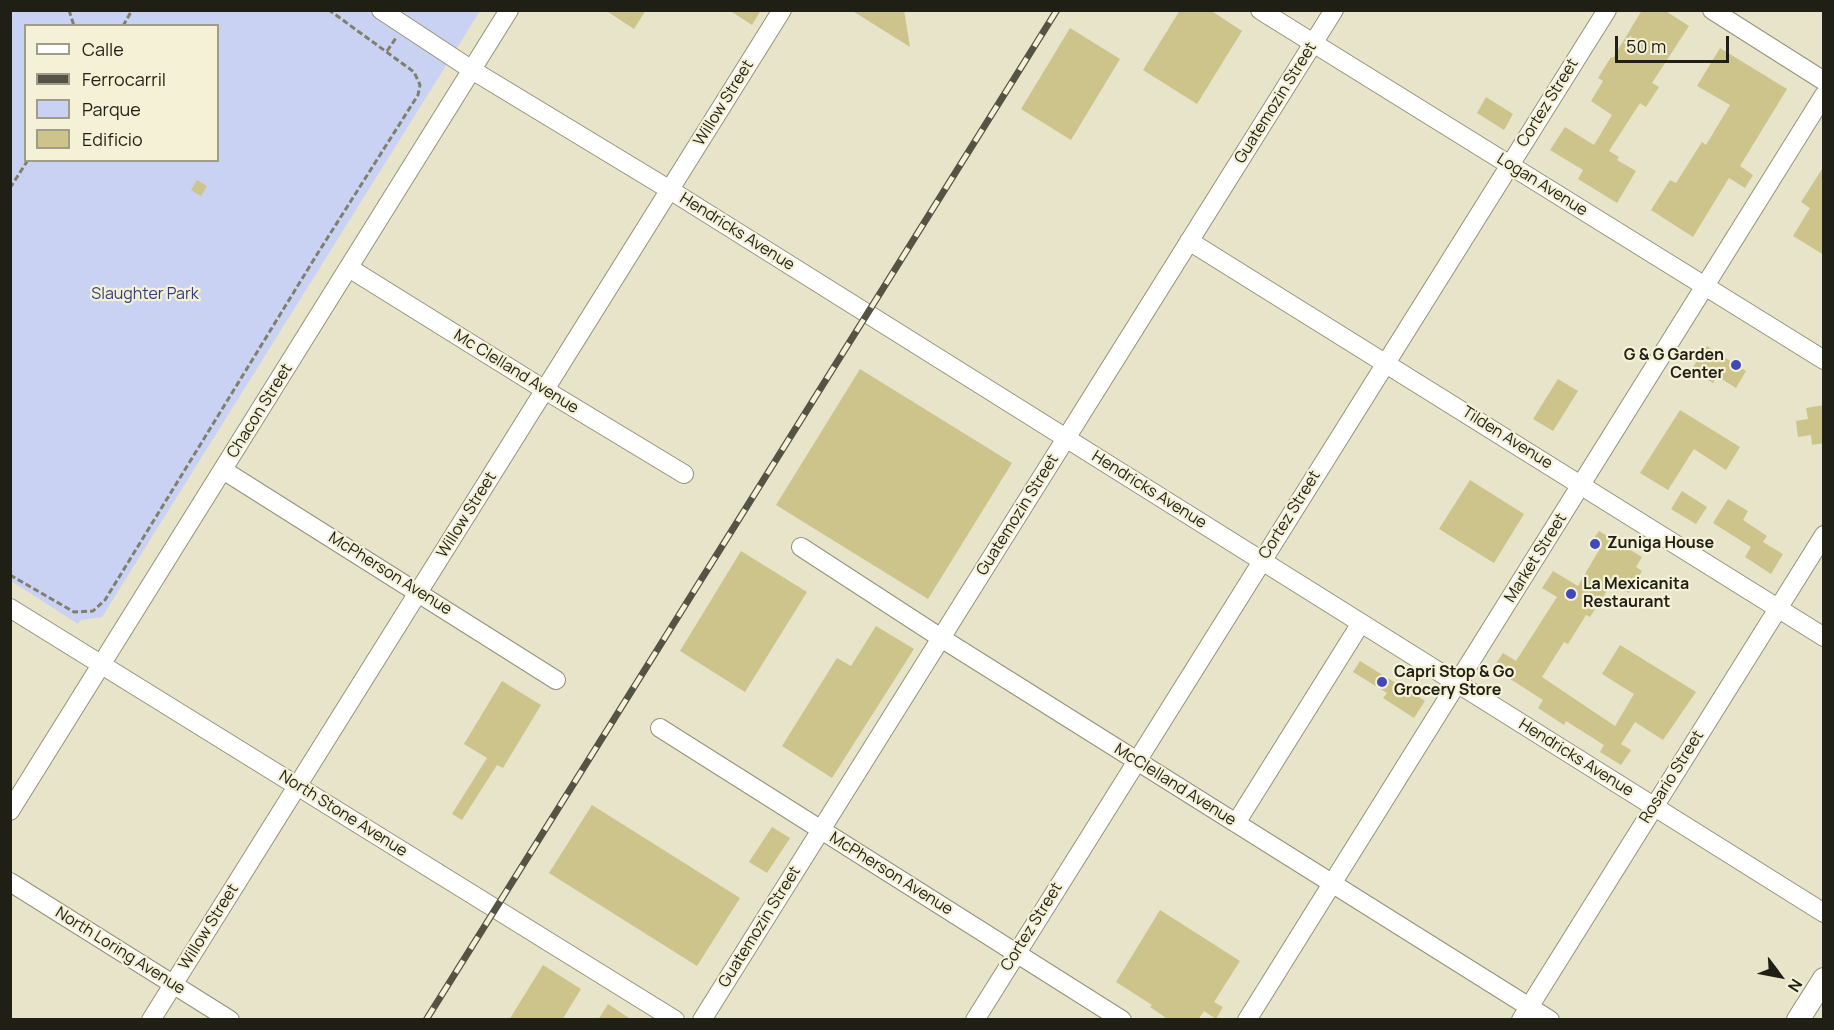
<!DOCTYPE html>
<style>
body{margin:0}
#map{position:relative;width:1834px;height:1030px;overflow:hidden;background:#e7e4ca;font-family:Manrope,sans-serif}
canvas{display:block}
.frame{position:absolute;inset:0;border:12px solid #201f15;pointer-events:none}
.legend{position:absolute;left:24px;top:24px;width:195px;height:138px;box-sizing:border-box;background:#f4f1d7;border:2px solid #9f9d89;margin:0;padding:8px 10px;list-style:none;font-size:18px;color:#201f15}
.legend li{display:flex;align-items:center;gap:12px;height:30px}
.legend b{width:30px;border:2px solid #9f9d89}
.north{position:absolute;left:1750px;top:946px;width:60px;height:60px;-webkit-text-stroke:4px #f4f1d7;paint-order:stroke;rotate:122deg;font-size:16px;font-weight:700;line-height:24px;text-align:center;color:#201f15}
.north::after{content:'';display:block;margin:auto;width:21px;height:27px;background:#201f15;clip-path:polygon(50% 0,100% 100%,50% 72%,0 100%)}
.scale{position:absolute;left:1615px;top:36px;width:114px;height:27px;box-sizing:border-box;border:3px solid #201f15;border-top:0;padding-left:8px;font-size:18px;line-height:21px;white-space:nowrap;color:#201f15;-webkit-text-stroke:4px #f4f1d7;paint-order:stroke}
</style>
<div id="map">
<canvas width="1834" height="1030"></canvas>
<div class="frame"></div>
<ul class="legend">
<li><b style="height:8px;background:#fff"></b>Calle</li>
<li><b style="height:8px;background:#545344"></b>Ferrocarril</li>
<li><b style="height:16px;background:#cad2f3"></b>Parque</li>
<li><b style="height:16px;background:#ccc48b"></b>Edificio</li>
</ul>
<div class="north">N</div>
<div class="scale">50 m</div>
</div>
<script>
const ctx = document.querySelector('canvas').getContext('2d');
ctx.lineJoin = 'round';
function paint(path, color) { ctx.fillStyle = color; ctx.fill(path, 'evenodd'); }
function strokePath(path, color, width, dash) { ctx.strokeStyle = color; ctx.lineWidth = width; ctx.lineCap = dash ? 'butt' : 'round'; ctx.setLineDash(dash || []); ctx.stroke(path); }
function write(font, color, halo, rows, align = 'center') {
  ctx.font = font + ' Manrope,sans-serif'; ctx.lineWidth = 4.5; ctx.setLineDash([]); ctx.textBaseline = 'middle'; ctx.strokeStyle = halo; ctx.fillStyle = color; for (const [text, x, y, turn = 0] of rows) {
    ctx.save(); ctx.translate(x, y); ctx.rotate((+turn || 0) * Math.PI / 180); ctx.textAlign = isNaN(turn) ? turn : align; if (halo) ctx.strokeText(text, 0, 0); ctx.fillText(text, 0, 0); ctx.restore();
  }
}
paint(new Path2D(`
 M10,11H480L102,617L81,620L78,624L11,581ZM26,26H218V160H26Z`), '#cad2f3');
paint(new Path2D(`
 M605,10H646L634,29Z
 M729,10H761L752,25Z
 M851,10H904L910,47Z
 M1180,10H1210L1242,31L1197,104L1143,70Z
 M1642,10H1664L1689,26L1652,83L1659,87L1646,107L1640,103L1609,151L1619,157L1617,160L1636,171L1617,203L1578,179L1583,170L1550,150L1565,127L1594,145L1612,115L1591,101L1603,81L1598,78L1611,57L1613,58Z
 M1070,28L1120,59L1071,140L1021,109Z
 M1720,48L1787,89L1740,166L1753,175L1745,188L1729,178L1693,237L1651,210L1670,180L1676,183L1702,142L1706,145L1730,105L1697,86Z
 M1486,97L1513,114L1504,130L1477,113Z
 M1824,166V255L1793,236L1810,208L1801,202Z
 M197,180L207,186L201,196L191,190Z
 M1707,346L1746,371L1736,388L1717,376L1713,383L1691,370Z
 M860,369L1012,463L928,599L776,505Z
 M1558,379L1578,391L1553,431L1533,419Z
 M1824,405V443L1812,445L1811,435L1798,437L1796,421L1808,419L1806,408Z
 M1680,410L1740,447L1726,470L1694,449L1668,490L1640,473Z
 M1470,480L1524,514L1494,563L1439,529Z
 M1682,491L1707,507L1696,524L1671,509Z
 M1728,499L1748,511L1743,520L1767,536L1763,542L1783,554L1771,574L1745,557L1751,547L1713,523Z
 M1599,531L1642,557L1636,567L1642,571L1629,593L1612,583L1590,617L1586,615L1568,644L1564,642L1542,677L1615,726L1634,694L1602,674L1620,645L1696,692L1663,740L1635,722L1621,744L1631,750L1621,765L1600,752L1604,745L1566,721L1564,725L1538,708L1543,700L1493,668L1503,653L1516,661L1557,597L1542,588L1553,571L1578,586L1599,550L1590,544Z
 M741,551L807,592L745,692L680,651Z
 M876,626L914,649L832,778L782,746L837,658L851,666Z
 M1360,661L1425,701L1414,718L1383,698L1387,693L1353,672Z
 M502,681L541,705L503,768L497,765L462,820L452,814L487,758L464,744Z
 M592,805L740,898L697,966L549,873Z
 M772,827L790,838L767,873L749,862Z
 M1160,910L1240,961L1214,1002L1223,1007L1216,1019L1204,1011L1198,1020H1169L1150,1007L1152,1005L1116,982Z
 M543,965L581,989L562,1020H509Z
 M608,1004L632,1020H598Z`), '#ccc48b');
const minor = new Path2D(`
 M381,10L472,70L670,190L1824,913
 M1260,10L1824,360
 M1712,10L1824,81
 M1189,241L1824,637
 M349,268L545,390L684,474
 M223,470L556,680
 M801,547L941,638L1550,1020
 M10,608L675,1020
 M660,728L1122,1020
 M10,811L509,10
 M1236,823L1361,623
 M10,882L230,1020
 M151,1020L782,10
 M702,1020L1334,10
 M975,1020L1607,10
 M1247,1020L1824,95
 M1521,1020L1824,535`);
const major = new Path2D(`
 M1798,1020L1824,979`);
strokePath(minor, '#959279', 20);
strokePath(major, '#959279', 24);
strokePath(new Path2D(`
 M69,10L74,26
 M123,26L132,10
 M387,51L396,38
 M10,188L28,160
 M10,575L74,612L93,611L105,600L316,256L418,95L420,85L414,72L329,10`), '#817f6d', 3, [6, 3]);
strokePath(minor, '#fff', 18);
strokePath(major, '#fff', 22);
const rail = new Path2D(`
 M426,1020L1057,10`);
strokePath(rail, '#545344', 7);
strokePath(rail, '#f4f1d7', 4.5, [14]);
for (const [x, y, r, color] of [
 [1736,365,6,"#4148bc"],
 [1595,544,6,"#4148bc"],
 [1571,594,6,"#4148bc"],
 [1382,682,6,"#4148bc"]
]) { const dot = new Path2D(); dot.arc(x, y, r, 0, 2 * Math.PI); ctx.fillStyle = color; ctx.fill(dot); strokePath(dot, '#f4f1d7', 2); }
write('16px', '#201f15', '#f4f1d7', [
 ["Willow Street",724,103,-58],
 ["Guatemozin Street",1276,103,-58],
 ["Cortez Street",1548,103,-58],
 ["Logan Avenue",1542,185,32],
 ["Hendricks Avenue",737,232,32],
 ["Mc Clelland Avenue",516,372,32],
 ["Chacon Street",260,411,-58],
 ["Tilden Avenue",1507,438,32],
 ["Hendricks Avenue",1149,490,32],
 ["Willow Street",467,515,-58],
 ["Guatemozin Street",1018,515,-58],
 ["Cortez Street",1290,515,-58],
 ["Market Street",1536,558,-58],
 ["McPherson Avenue",390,574,32],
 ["Hendricks Avenue",1576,758,32],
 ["Rosario Street",1672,777,-58],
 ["McClelland Avenue",1175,785,32],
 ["North Stone Avenue",343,814,32],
 ["McPherson Avenue",891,874,32],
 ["Willow Street",209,927,-58],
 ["Guatemozin Street",760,927,-58],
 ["Cortez Street",1032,927,-58],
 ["North Loring Avenue",120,951,32]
]);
write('16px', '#343d7c', '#f4f1d7', [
 ["Slaughter Park",145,295]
]);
write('bold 16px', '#201f15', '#f4f1d7', [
 ["G & G Garden",1724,356,"right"],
 ["Center",1724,374,"right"],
 ["Zuniga House",1607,544],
 ["La Mexicanita",1583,585],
 ["Restaurant",1583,603],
 ["Capri Stop & Go",1394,673],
 ["Grocery Store",1394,691]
], 'left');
</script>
